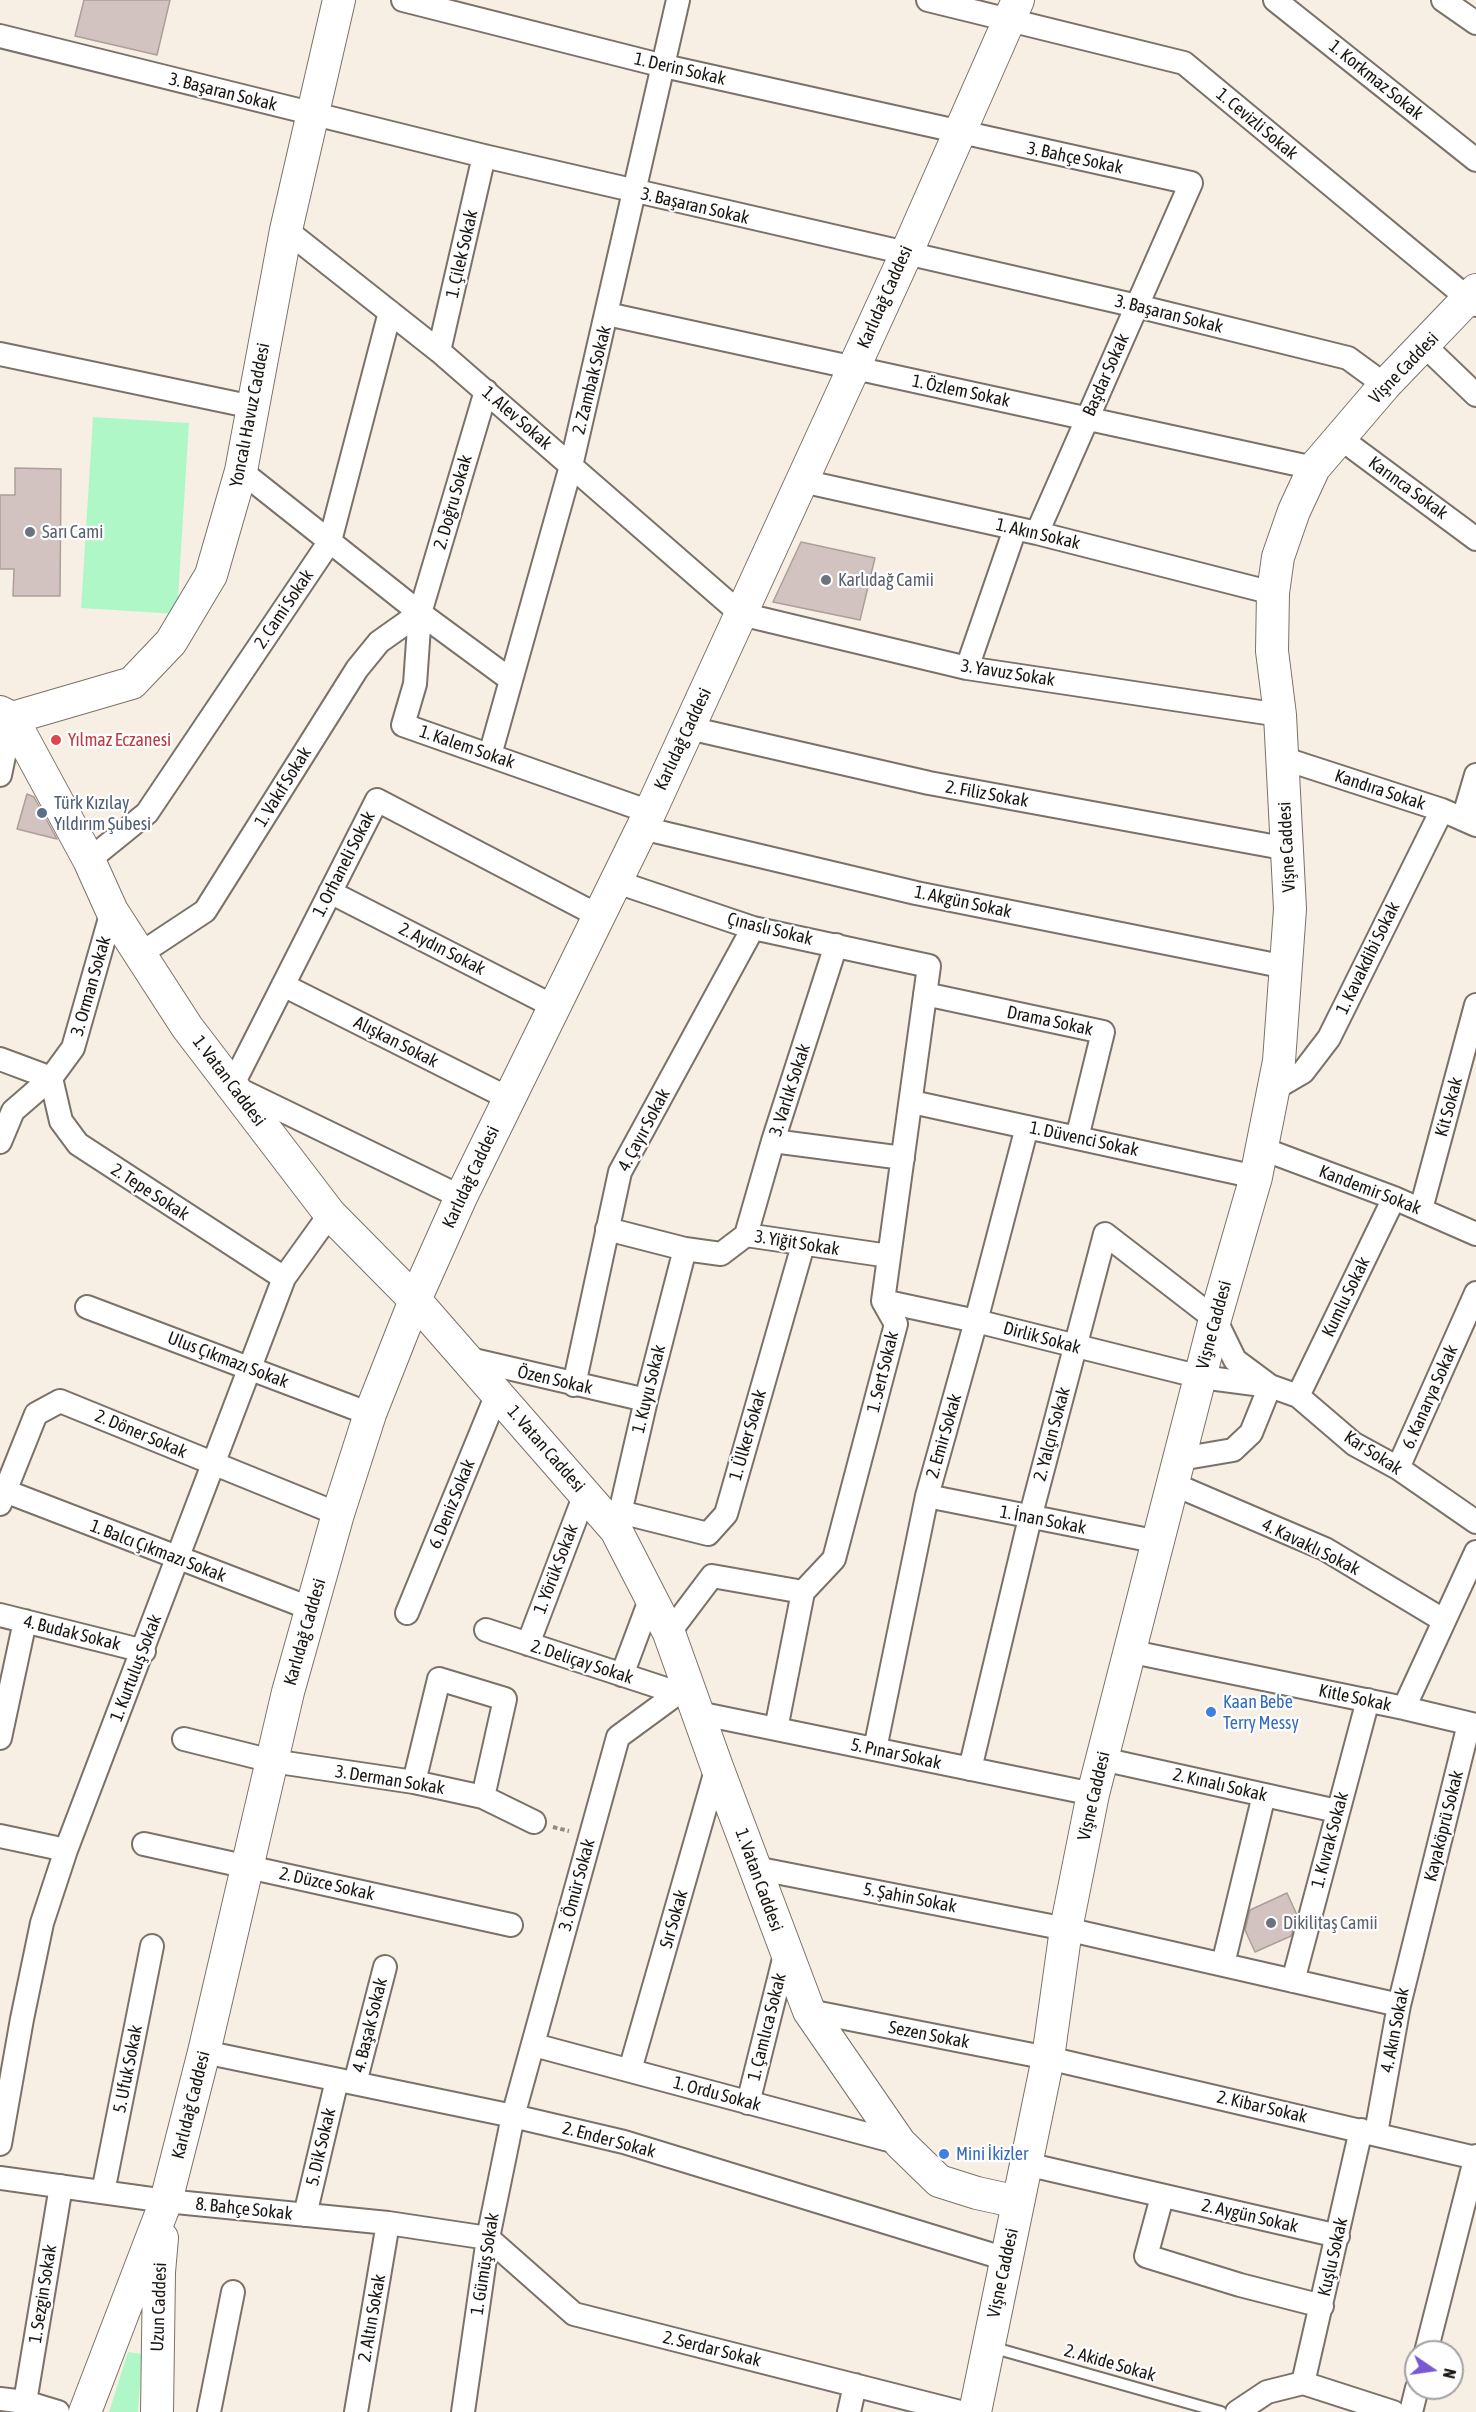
<!DOCTYPE html>
<meta charset="utf-8">
<style>
body{margin:0}
#map{position:relative;width:1476px;height:2412px;overflow:hidden;background:#f8efe4;font-family:"Asap Condensed",sans-serif}
canvas{display:block}
.north{position:absolute;left:1404px;top:2340px;width:60px;height:60px;box-sizing:border-box;background:#fefefe;border:2px solid #a3a2a0;border-radius:50%;rotate:103deg;font-size:16px;font-weight:700;line-height:24px;text-align:center;color:#1a1713}
.north::after{content:'';display:block;margin:auto;width:21px;height:27px;background:#7859d3;clip-path:polygon(50% 0,100% 100%,50% 72%,0 100%)}
</style>
<div id="map">
<canvas width="1476" height="2412"></canvas>
<div class="north">N</div>
</div>
<script>
const ctx = document.querySelector('canvas').getContext('2d');
ctx.lineJoin = 'round';
function paint(path, color) { ctx.fillStyle = color; ctx.fill(path, 'evenodd'); }
function strokePath(path, color, width, dash) { ctx.strokeStyle = color; ctx.lineWidth = width; ctx.lineCap = dash ? 'butt' : 'round'; ctx.setLineDash(dash || []); ctx.stroke(path); }
function write(font, color, halo, rows, align = 'center') {
  ctx.font = font + ' "Asap Condensed",sans-serif'; ctx.lineWidth = 4.5; ctx.setLineDash([]); ctx.textBaseline = 'middle'; ctx.strokeStyle = halo; ctx.fillStyle = color; for (const [text, x, y, turn = 0] of rows) {
    ctx.save(); ctx.translate(x, y); ctx.rotate((+turn || 0) * Math.PI / 180); ctx.textAlign = isNaN(turn) ? turn : align; if (halo) ctx.strokeText(text, 0, 0); ctx.fillText(text, 0, 0); ctx.restore();
  }
}
paint(new Path2D(`
 M93,417L189,423L177,614L81,608Z
 M128,2352L142,2354L138,2412H109Z`), '#b0f7c8');
const building = new Path2D(`
 M84,0H170L157,55L75,36Z
 M15,468L61,469L60,596H13L14,569H0V495H15Z
 M801,542L875,558L860,620L773,602Z
 M27,794L34,797L57,839L17,829Z
 M1287,1893L1297,1915L1291,1936L1255,1952L1245,1930L1250,1910Z`);
paint(building, '#d2c2c0');
strokePath(building, '#ad9d9b', 1.5);
const lane = new Path2D(`
 M991,2347L1221,2412`);
const street = new Path2D(`
 M403,0L664,66L1191,183L1037,533
 M928,0L1184,63L1476,305
 M1275,0L1476,160
 M1443,0L1476,23
 M0,36L484,156L1137,306L1348,358L1385,385
 M286,230L439,351L741,614L967,668L1280,715
 M607,314L1314,468
 M1425,346L1476,395
 M439,351L484,156
 M0,354L253,407
 M1340,438L1476,539
 M241,471L420,613L415,684L403,725L650,812
 M802,481L1037,533L1273,593
 M420,613L486,391
 M420,613L511,680
 M967,668L1015,529
 M689,728L929,783L1288,849
 M490,755L571,466L678,0
 M1282,758L1442,810L1476,825
 M0,775L12,718
 M1463,819L1476,775
 M642,828L916,893L1286,967
 M89,860L147,813L330,541L390,312
 M614,881L753,928L929,966L883,1301L896,1324L834,1559L803,1592L776,1729
 M330,892L553,1006
 M140,954L205,911L357,669L379,642L420,613
 M283,985L508,1098
 M925,994L1103,1032L1077,1138
 M0,1059L51,1078L61,1121L78,1144L284,1278
 M1274,1089L1303,1072L1329,1038L1442,810
 M912,1102L1256,1177
 M773,1141L903,1158
 M0,1142L13,1111L51,1078L73,1048L112,911
 M1263,1149L1394,1198L1476,1234
 M461,1197L232,1086L377,800L597,915
 M1421,1209L1476,1005
 M607,1229L685,1249L721,1254L746,1235L889,1256
 M746,1235L773,1141L836,945
 M883,1301L976,1321L1201,1377L1270,1386L1251,1433L1233,1450L1180,1459
 M87,1307L370,1414
 M465,1358L646,1400
 M574,1385L620,1172L753,928
 M1298,1396L1394,1198
 M1398,1468L1476,1293
 M1173,1484L1325,1549L1443,1620
 M5,1491L312,1609
 M927,1496L1159,1542
 M0,1504L36,1414L60,1401L338,1514
 M620,1512L708,1534L726,1514L803,1245
 M617,1526L646,1400L685,1249
 M407,1613L497,1394
 M0,1615L144,1651
 M486,1630L678,1693
 M669,1633L712,1576L803,1592
 M528,1644L585,1494
 M1128,1651L1404,1708L1476,1725
 M622,1675L650,1600
 M1404,1708L1476,1552
 M698,1713L1093,1794
 M0,1738L25,1621
 M184,1739L272,1761L414,1782L483,1797L534,1822
 M875,1749L927,1496L976,1321L1027,1127
 M1102,1759L1337,1811
 M970,1769L1030,1518L1105,1234L1215,1319L1235,1360L1270,1386L1298,1396L1354,1444L1398,1468L1476,1522
 M414,1782L439,1679L505,1699L483,1797
 M0,1836L66,1850
 M144,1844L511,1925
 M755,1868L1066,1929L1399,2005
 M1223,1964L1264,1795
 M1293,1981L1368,1700
 M809,2011L1048,2058L1476,2158
 M534,2045L900,2143
 M204,2052L513,2116L624,2142L1006,2259
 M630,2070L717,1767
 M355,2083L385,1967
 M748,2103L786,1951
 M1376,2133L1399,2005L1469,1724
 M0,2144L22,2019L42,1923L66,1850L284,1278L330,1214
 M1026,2164L1338,2236
 M0,2178L166,2201L388,2223L488,2238L574,2314L960,2412
 M103,2192L152,1946
 M1162,2197L1146,2256L1240,2285L1322,2306
 M305,2215L337,2080
 M1426,2352L1476,2156
 M1303,2383L1361,2130
 M0,2399L25,2402L58,2412
 M25,2402L61,2186
 M209,2412L233,2292
 M356,2412L388,2223
 M463,2412L488,2238L513,2116L618,1737L678,1693L689,1689
 M849,2412L855,2385
 M1237,2412L1267,2392L1303,2383L1393,2412
 M1411,2412L1417,2388`);
const secondary = new Path2D(`
 M0,712L12,718L89,860L112,911L187,1027L330,1214L415,1300L616,1530L669,1633L717,1767L809,2011L900,2143L939,2181L977,2193L1018,2202
 M12,718L132,683L171,642L211,575L241,471L286,230L339,0
 M85,2412L166,2201L204,2052L288,1692L338,1514L370,1414L415,1300L461,1197L650,812L906,254L1018,0
 M157,2412L159,2272L162,2238
 M975,2412L1048,2058L1066,1929L1093,1794L1215,1319L1256,1177L1279,1061L1290,909L1280,715L1272,651L1273,593L1278,557L1294,511L1314,468L1385,385L1476,290`);
strokePath(lane, '#7a7268', 14);
strokePath(street, '#7a7268', 26);
strokePath(secondary, '#7a7268', 34);
strokePath(new Path2D(`
 M553,1827L569,1831`), '#918b83', 4, [4.5, 3]);
strokePath(lane, '#fff', 10);
strokePath(street, '#fff', 22);
strokePath(secondary, '#fff', 32);
for (const [x, y, r, color] of [
 [30,532,6,"#6b7280"],
 [826,580,6,"#6b7280"],
 [56,740,6,"#e0444e"],
 [42,813,6,"#5c6f8a"],
 [1211,1712,6,"#3f7fe0"],
 [1271,1923,6,"#6b7280"],
 [944,2154,6,"#3f7fe0"]
]) { const dot = new Path2D(); dot.arc(x, y, r, 0, 2 * Math.PI); ctx.fillStyle = color; ctx.fill(dot); strokePath(dot, '#fefefe', 2); }
write('18px', '#1a1713', '#fefefe', [
 ["1. Derin Sokak",680,69,13],
 ["1. Korkmaz Sokak",1376,80,39],
 ["3. Başaran Sokak",223,92,14],
 ["1. Cevizli Sokak",1257,124,40],
 ["3. Bahçe Sokak",1075,158,12],
 ["3. Başaran Sokak",695,206,13],
 ["1. Çilek Sokak",462,254,-77],
 ["Karlıdağ Caddesi",885,297,-66],
 ["3. Başaran Sokak",1169,314,14],
 ["Vişne Caddesi",1404,368,-46],
 ["Başdar Sokak",1106,375,-66],
 ["2. Zambak Sokak",592,380,-76],
 ["1. Özlem Sokak",961,391,12],
 ["Yoncalı Havuz Caddesi",250,415,-79],
 ["1. Alev Sokak",517,418,41],
 ["Karınca Sokak",1408,488,36],
 ["2. Doğru Sokak",453,502,-74],
 ["1. Akın Sokak",1038,534,13],
 ["2. Cami Sokak",284,609,-56],
 ["3. Yavuz Sokak",1008,673,9],
 ["Karlıdağ Caddesi",683,739,-65],
 ["1. Kalem Sokak",467,747,19],
 ["1. Vakıf Sokak",283,787,-58],
 ["Kandıra Sokak",1380,790,18],
 ["2. Filiz Sokak",987,794,10],
 ["Vişne Caddesi",1287,847,-93],
 ["1. Orhaneli Sokak",344,864,-63],
 ["1. Akgün Sokak",963,902,12],
 ["Çınaslı Sokak",770,929,14],
 ["2. Aydın Sokak",442,949,27],
 ["1. Kavakdibi Sokak",1368,958,-64],
 ["3. Orman Sokak",91,986,-74],
 ["Drama Sokak",1050,1021,12],
 ["Alışkan Sokak",396,1042,27],
 ["1. Vatan Caddesi",229,1081,53],
 ["3. Varlık Sokak",790,1090,-72],
 ["Kit Sokak",1449,1107,-75],
 ["4. Çayır Sokak",644,1130,-62],
 ["1. Düvenci Sokak",1084,1139,12],
 ["Karlıdağ Caddesi",471,1177,-65],
 ["Kandemir Sokak",1370,1190,21],
 ["2. Tepe Sokak",150,1192,33],
 ["3. Yiğit Sokak",797,1243,9],
 ["Kumlu Sokak",1346,1297,-64],
 ["Vişne Caddesi",1214,1325,-75],
 ["Dirlik Sokak",1042,1338,15],
 ["Ulus Çıkmazı Sokak",228,1360,21],
 ["1. Sert Sokak",883,1372,-76],
 ["Özen Sokak",555,1380,13],
 ["1. Kuyu Sokak",649,1389,-76],
 ["6. Kanarya Sokak",1430,1397,-66],
 ["2. Döner Sokak",141,1434,23],
 ["2. Yalçın Sokak",1052,1434,-75],
 ["1. Ülker Sokak",748,1435,-74],
 ["2. Emir Sokak",944,1436,-74],
 ["1. Vatan Caddesi",546,1449,49],
 ["Kar Sokak",1373,1453,33],
 ["6. Deniz Sokak",452,1504,-68],
 ["1. İnan Sokak",1043,1520,11],
 ["4. Kavaklı Sokak",1311,1547,26],
 ["1. Balcı Çıkmazı Sokak",158,1551,21],
 ["1. Yörük Sokak",556,1569,-69],
 ["Karlıdağ Caddesi",305,1632,-74],
 ["4. Budak Sokak",72,1633,14],
 ["2. Deliçay Sokak",582,1662,18],
 ["1. Kurtuluş Sokak",136,1668,-69],
 ["Kitle Sokak",1355,1698,12],
 ["5. Pınar Sokak",896,1754,12],
 ["3. Derman Sokak",390,1780,9],
 ["2. Kınalı Sokak",1220,1785,13],
 ["Vişne Caddesi",1094,1796,-77],
 ["Kayaköprü Sokak",1444,1826,-76],
 ["1. Kıvrak Sokak",1330,1840,-75],
 ["1. Vatan Caddesi",759,1880,70],
 ["2. Düzce Sokak",327,1884,13],
 ["3. Ömür Sokak",577,1885,-75],
 ["5. Şahin Sokak",910,1898,11],
 ["Sır Sokak",674,1919,-74],
 ["4. Başak Sokak",370,2025,-76],
 ["1. Çamlıca Sokak",767,2027,-76],
 ["4. Akın Sokak",1395,2030,-79],
 ["Sezen Sokak",929,2035,11],
 ["5. Ufuk Sokak",128,2069,-79],
 ["1. Ordu Sokak",717,2094,15],
 ["Karlıdağ Caddesi",191,2105,-76],
 ["2. Kibar Sokak",1262,2107,13],
 ["2. Ender Sokak",609,2140,15],
 ["5. Dik Sokak",321,2147,-77],
 ["8. Bahçe Sokak",244,2209,6],
 ["2. Aygün Sokak",1250,2216,13],
 ["Kuşlu Sokak",1333,2257,-77],
 ["1. Gümüş Sokak",485,2264,-81],
 ["Vişne Caddesi",1003,2273,-78],
 ["1. Sezgin Sokak",43,2294,-81],
 ["Uzun Caddesi",159,2307,-88],
 ["2. Altın Sokak",372,2318,-80],
 ["2. Serdar Sokak",712,2349,14],
 ["2. Akide Sokak",1110,2363,16]
]);
write('18px', '#5b616d', '#fefefe', [
 ["Sarı Cami",42,532],
 ["Karlıdağ Camii",838,580],
 ["Dikilitaş Camii",1283,1923]
], 'left');
write('18px', '#be3a42', '#fefefe', [
 ["Yılmaz Eczanesi",68,740]
], 'left');
write('18px', '#4e5e75', '#fefefe', [
 ["Türk Kızılay",54,803],
 ["Yıldırım Şubesi",54,824]
], 'left');
write('18px', '#366cbe', '#fefefe', [
 ["Kaan Bebe",1223,1702],
 ["Terry Messy",1223,1723],
 ["Mini İkizler",956,2154]
], 'left');
</script>
